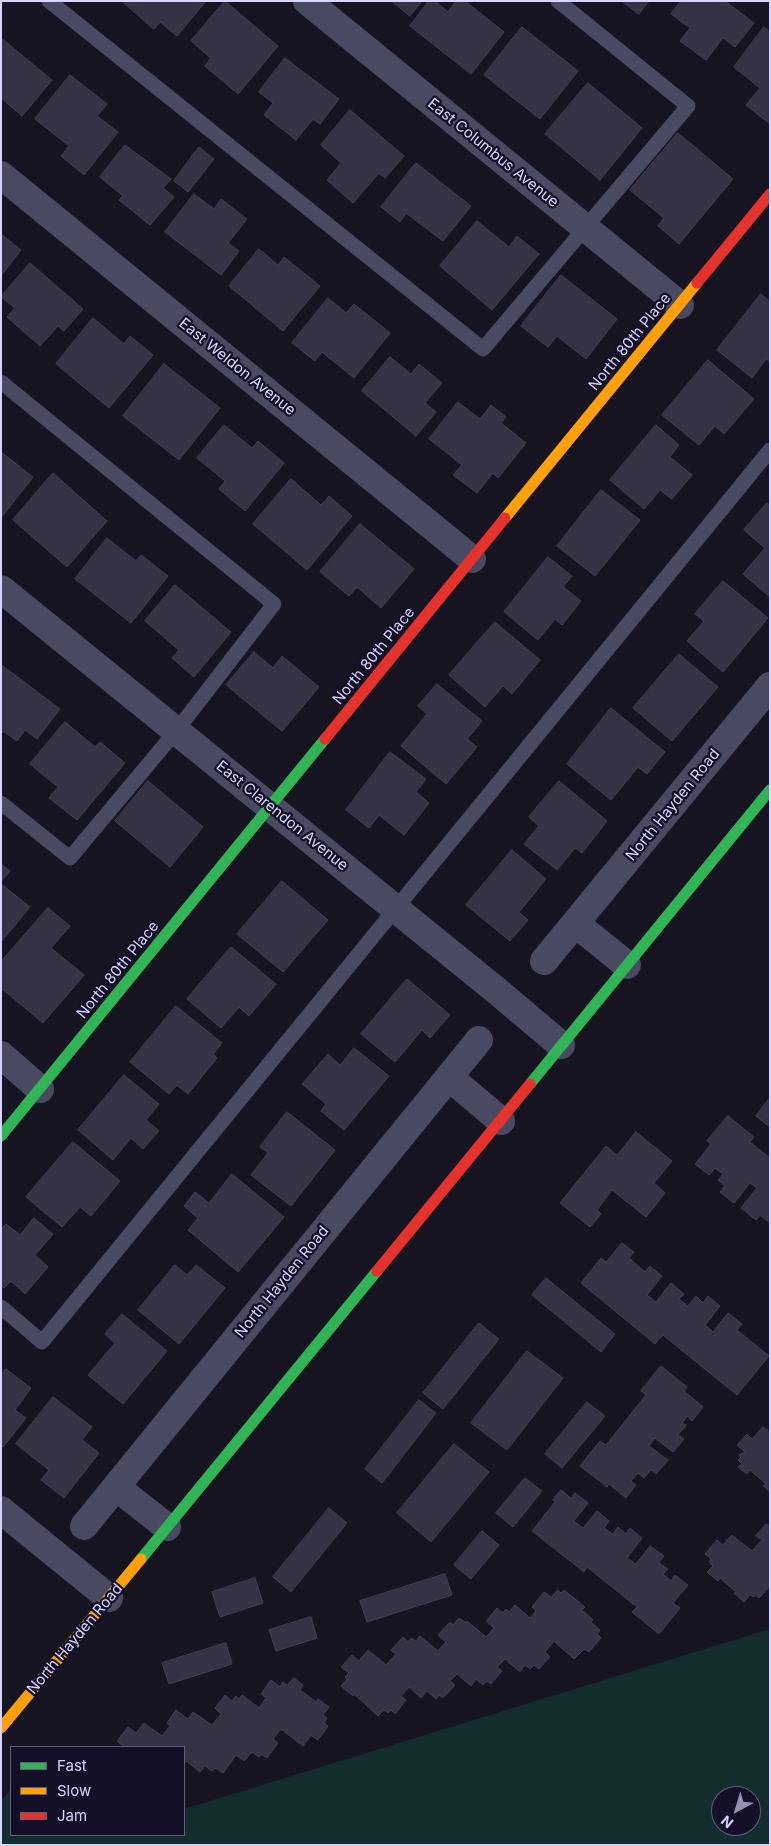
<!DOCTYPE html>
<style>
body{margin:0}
#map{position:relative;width:771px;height:1846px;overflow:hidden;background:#161421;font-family:Inter,sans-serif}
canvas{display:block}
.frame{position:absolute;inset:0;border:2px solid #d9d4ff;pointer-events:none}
.legend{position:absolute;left:10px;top:1746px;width:175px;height:90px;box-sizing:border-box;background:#130f26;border:1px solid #625e7d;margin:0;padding:6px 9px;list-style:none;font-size:15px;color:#d9d4ff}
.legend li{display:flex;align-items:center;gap:10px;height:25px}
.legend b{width:25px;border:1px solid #625e7d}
.north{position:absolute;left:711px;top:1786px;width:50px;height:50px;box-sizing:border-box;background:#130f26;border:1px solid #625e7d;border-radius:50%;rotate:219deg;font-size:14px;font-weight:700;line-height:20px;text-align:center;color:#d9d4ff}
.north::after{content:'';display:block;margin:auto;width:18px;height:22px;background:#9591b1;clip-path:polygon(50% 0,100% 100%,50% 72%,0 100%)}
</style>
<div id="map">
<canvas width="771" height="1846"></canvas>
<div class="frame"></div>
<ul class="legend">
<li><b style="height:6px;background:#30b455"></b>Fast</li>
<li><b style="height:6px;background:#ff9f0a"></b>Slow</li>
<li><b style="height:6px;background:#e5322d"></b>Jam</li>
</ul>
<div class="north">N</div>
</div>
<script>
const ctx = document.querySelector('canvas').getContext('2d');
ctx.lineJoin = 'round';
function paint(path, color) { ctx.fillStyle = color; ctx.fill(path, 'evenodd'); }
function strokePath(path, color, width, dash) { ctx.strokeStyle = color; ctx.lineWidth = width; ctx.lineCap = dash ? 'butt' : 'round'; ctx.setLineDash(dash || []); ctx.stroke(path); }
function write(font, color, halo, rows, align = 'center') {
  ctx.font = font + ' Inter,sans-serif'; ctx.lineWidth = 4.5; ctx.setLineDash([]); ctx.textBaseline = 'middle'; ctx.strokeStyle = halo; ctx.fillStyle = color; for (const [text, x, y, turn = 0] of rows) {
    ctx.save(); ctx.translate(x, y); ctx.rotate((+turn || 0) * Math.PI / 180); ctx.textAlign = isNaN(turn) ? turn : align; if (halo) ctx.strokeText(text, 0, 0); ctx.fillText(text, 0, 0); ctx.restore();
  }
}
paint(new Path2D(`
 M770,1629V1845H1V1801L11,1789V1835H184V1809ZM721,1796H751V1826H721Z`), '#132c2d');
const building = new Path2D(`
 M122,1H206L177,36L160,22L154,29Z
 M225,1L278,46L238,94L205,66L211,58L191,41Z
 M392,1H422L410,16Z
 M429,1H435L448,12L456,1H465L504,32L471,74L410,26Z
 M622,1H649L639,14Z
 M681,1H725L754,23L735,47L723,38L706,60L680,41L690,28L671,14Z
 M522,27L578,71L540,119L484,75Z
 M764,27L770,32V124L746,105L760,88L734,67Z
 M1,38L52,80L22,116L1,98Z
 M285,58L339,99L320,124L313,119L296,140L264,115L273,103L259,92Z
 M70,75L107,104L97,116L118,132L84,175L61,156L69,146L35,119Z
 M588,83L642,128L600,180L545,134Z
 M350,110L404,156L385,178L379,173L353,203L327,180L341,163L321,145Z
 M678,133L733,179L679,244L658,226L664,218L630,190Z
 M125,145L171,179L163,188L174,197L150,225L119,200L123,196L100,177Z
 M199,147L214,159L188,192L174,181Z
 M416,163L471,206L443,241L406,213L400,222L381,207Z
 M194,194L214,209L221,199L247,219L228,243L239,251L221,275L165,232Z
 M477,221L509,247L517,236L539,254L492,310L440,266Z
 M1,234L21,250L1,276Z
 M259,249L278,265L284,257L320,286L283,331L229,286Z
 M30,263L83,309L64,331L58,326L40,346L7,317L15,308L1,297Z
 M561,275L617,319L586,359L557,336L548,347L521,326Z
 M761,294L770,302V362L766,359L752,378L717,350Z
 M328,298L346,313L354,304L390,333L354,378L322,352L315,361L292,343Z
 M93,318L124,344L130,336L153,355L109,408L56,364Z
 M390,357L411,374L419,364L442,383L425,403L436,412L416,436L362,391Z
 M708,360L754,399L724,434L715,426L699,445L662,415Z
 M164,364L220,408L179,460L123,416Z
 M458,402L480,419L491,405L506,417L501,423L526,443L498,478L493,473L477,493L453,475L462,465L429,439Z
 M224,425L252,448L258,441L284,463L245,511L219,489L225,481L197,458Z
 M656,425L679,445L670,457L692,475L672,499L660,490L644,509L610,480Z
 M1,452L33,477L1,518Z
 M53,473L107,521L67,567L13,520Z
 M291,479L321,505L329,496L352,516L307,570L253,524Z
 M601,490L640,520L595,576L557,546Z
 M767,503L770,505V597L743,574L765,548L744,530Z
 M360,524L414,569L381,608L357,587L349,596L320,572Z
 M107,538L136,561L141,555L168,576L131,623L75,579Z
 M548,557L572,576L563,587L581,601L562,625L555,619L538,640L504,612Z
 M723,581L768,618L723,672L687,641L704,621L695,614Z
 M175,585L231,632L194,677L172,658L179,650L145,621Z
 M495,622L540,660L512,694L503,686L485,707L449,675Z
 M254,652L273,668L282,656L319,687L282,731L226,685Z
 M679,654L718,687L672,741L633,708Z
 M3,666L60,709L37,739L25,730L17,741L3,731L1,734V668Z
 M437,684L482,721L467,739L477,747L446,784L401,746L427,714L418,706Z
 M611,708L665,752L647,774L638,767L611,800L567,764Z
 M65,722L95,747L100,742L125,763L77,820L49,798L58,787L30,764Z
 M390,752L426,779L416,792L429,803L404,835L379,815L369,828L346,810Z
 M148,781L203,827L170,867L115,821Z
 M559,781L607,821L582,853L575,848L557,870L524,844L539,826L529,817Z
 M512,850L546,879L519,912L528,920L510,941L466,905Z
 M1,864L10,871L1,882Z
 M282,881L328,920L283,972L237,934Z
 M1,884L30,907L1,942Z
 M48,908L70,926L51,948L84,975L43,1023L1,988V962Z
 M231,947L276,984L249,1016L239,1007L221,1028L187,999Z
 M407,979L450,1015L430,1038L422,1030L395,1062L361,1034Z
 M176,1006L222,1043L213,1054L217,1058L188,1094L177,1085L169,1094L130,1062Z
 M354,1048L389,1076L344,1130L321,1111L326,1104L302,1084L328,1054L340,1065Z
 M124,1075L159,1104L146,1120L159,1131L143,1149L131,1138L113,1160L78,1130Z
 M769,1099H770V1127L756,1116Z
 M287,1112L335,1150L291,1206L251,1175L268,1153L260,1147Z
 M728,1116L754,1137L750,1142L770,1158L769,1222L760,1215L756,1220L741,1208L757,1188L750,1183L734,1203L720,1192L725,1186L718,1180L723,1174L715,1168L709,1175L695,1164L711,1144L707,1141Z
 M636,1132L672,1161L654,1183L665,1193L646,1217L612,1190L597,1210L601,1214L590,1227L560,1203L606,1146L617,1155Z
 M73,1142L120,1181L91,1216L80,1207L62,1227L26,1197Z
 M232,1174L284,1217L238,1272L188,1230L198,1218L184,1206L195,1192L209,1203Z
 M34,1218L53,1234L35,1255L48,1267L25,1294L11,1281L4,1288L1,1286V1229L6,1224L20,1235Z
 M622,1243L634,1252L629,1258L645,1272L650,1266L662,1276L647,1295L656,1302L671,1283L684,1294L679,1299L688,1306L696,1296L703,1303L708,1296L720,1306L705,1325L713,1332L728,1313L742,1324L737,1330L769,1356L737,1395L663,1335L655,1344L581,1283L601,1258L606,1262Z
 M175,1265L187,1275L196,1265L225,1288L179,1344L138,1310Z
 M546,1278L615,1334L601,1352L532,1295Z
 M122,1314L167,1351L123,1404L88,1375L115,1343L105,1334Z
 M479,1323L499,1339L443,1409L423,1393Z
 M527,1351L563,1378L507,1450L471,1423Z
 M661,1366L687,1387L684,1391L703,1407L692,1421L687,1416L682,1423L686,1425L678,1435L684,1439L673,1452L655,1438L649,1446L668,1460L656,1474L651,1470L644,1478L638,1473L631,1481L636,1485L626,1498L609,1484L607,1487L580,1466L600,1441L606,1445L646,1395L641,1391Z
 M6,1369L31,1388L15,1410L26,1418L3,1447L1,1445V1375Z
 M53,1397L92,1427L82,1440L99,1453L64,1498L41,1480L49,1470L16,1444Z
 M419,1400L436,1413L382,1483L365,1469Z
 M587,1402L605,1416L562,1468L545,1454Z
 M763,1427L770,1432V1492L763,1486L766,1484L750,1470L747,1474L738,1467L742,1464L738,1460L741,1457L739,1455L745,1452L737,1445L747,1434L752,1439Z
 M454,1444L489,1472L431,1542L397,1513Z
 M525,1478L542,1491L513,1527L496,1513Z
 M561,1490L571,1498L575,1493L588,1503L574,1521L583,1528L597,1511L609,1521L604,1528L613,1534L618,1527L626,1534L630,1528L642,1538L627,1558L636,1564L650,1546L664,1556L659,1563L668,1569L663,1574L671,1581L675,1575L688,1585L673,1603L680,1608L659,1634L632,1612L637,1607L587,1567L584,1572L532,1531L555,1502L553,1500Z
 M329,1508L347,1523L291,1592L273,1577Z
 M766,1524L770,1526V1580L768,1582L770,1586L759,1598L755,1595L754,1597L750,1595L744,1602L734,1593L736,1592L720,1578L718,1581L707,1572L713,1566L709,1562L711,1559L705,1554L717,1540L723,1545L732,1535L752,1551L762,1540L756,1536Z
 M482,1531L499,1545L471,1579L454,1565Z
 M445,1574L452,1595L367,1622L360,1601Z
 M255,1578L263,1603L220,1617L212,1592Z
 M558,1590L561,1593L564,1590L585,1607L582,1610L593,1620L591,1622L600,1630L597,1634L601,1638L589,1652L584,1649L574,1659L554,1641L545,1652L550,1657L539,1669L534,1665L530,1669L525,1665L520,1672L505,1659L497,1667L502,1671L491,1684L487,1681L483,1685L476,1679L471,1686L457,1674L450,1681L455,1685L443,1698L439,1695L436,1699L427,1691L421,1698L409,1687L401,1696L406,1700L395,1714L391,1710L388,1713L384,1710L378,1716L354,1694L353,1696L341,1686L347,1679L345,1677L349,1673L341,1667L352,1655L359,1661L368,1650L386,1665L396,1654L391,1650L403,1637L408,1642L411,1638L416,1641L420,1636L438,1651L446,1642L438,1635L450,1622L453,1625L459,1618L466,1623L467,1621L486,1637L494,1628L486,1621L497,1608L503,1613L506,1609L509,1612L515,1605L530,1618L536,1611L532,1607L544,1592L551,1597Z
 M311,1617L317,1638L276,1651L269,1630Z
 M226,1643L232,1664L169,1684L162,1663Z
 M294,1678L303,1685L300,1690L316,1702L318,1699L329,1707L323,1715L327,1718L324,1723L328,1726L318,1740L311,1735L303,1746L281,1729L273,1739L278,1743L267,1758L261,1754L259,1757L252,1752L244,1761L236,1755L223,1773L215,1768L212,1771L205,1766L200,1772L186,1761L184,1764V1747H122L123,1746L117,1741L128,1727L136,1733L144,1723L162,1736L170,1726L167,1723L176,1710L188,1719L193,1712L212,1725L221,1714L215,1708L225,1695L232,1701L236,1696L239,1699L242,1695L259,1708L266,1698L261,1694L271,1680L280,1687L283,1682L287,1685Z`);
paint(building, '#343243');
strokePath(building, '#433f54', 1);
strokePath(new Path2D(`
 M49,1L483,349L688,106L558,1
 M1,382L274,604L177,730L70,858L1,803
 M1,1307L42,1342L770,450`), '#4a4962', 15);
strokePath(new Path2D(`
 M307,1L680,305
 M1,175L472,559
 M1,589L497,991L561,1045
 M576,924L627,965
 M544,961L770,686
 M1,1055L40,1089
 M449,1077L501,1121
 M116,1487L167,1527
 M1,1510L109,1598
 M84,1526L479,1040`), '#4a4962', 28);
strokePath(new Path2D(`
 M530,1084L770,790
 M1,1136L325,739
 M141,1559L377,1271`), '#30b455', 11);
strokePath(new Path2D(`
 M505,518L697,283
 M1,1728L141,1559`), '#ff9f0a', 11);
strokePath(new Path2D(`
 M697,283L770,194
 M325,739L505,518
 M377,1271L530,1084`), '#e5322d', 11);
write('15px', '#d9d4ff', '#130f26', [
 ["East Columbus Avenue",493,153,39],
 ["North 80th Place",630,342,-51],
 ["East Weldon Avenue",237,367,39],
 ["North 80th Place",374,656,-51],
 ["North Hayden Road",673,805,-51],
 ["East Clarendon Avenue",282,816,39],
 ["North 80th Place",118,970,-51],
 ["North Hayden Road",282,1282,-51],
 ["North Hayden Road",75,1639,-50]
]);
</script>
